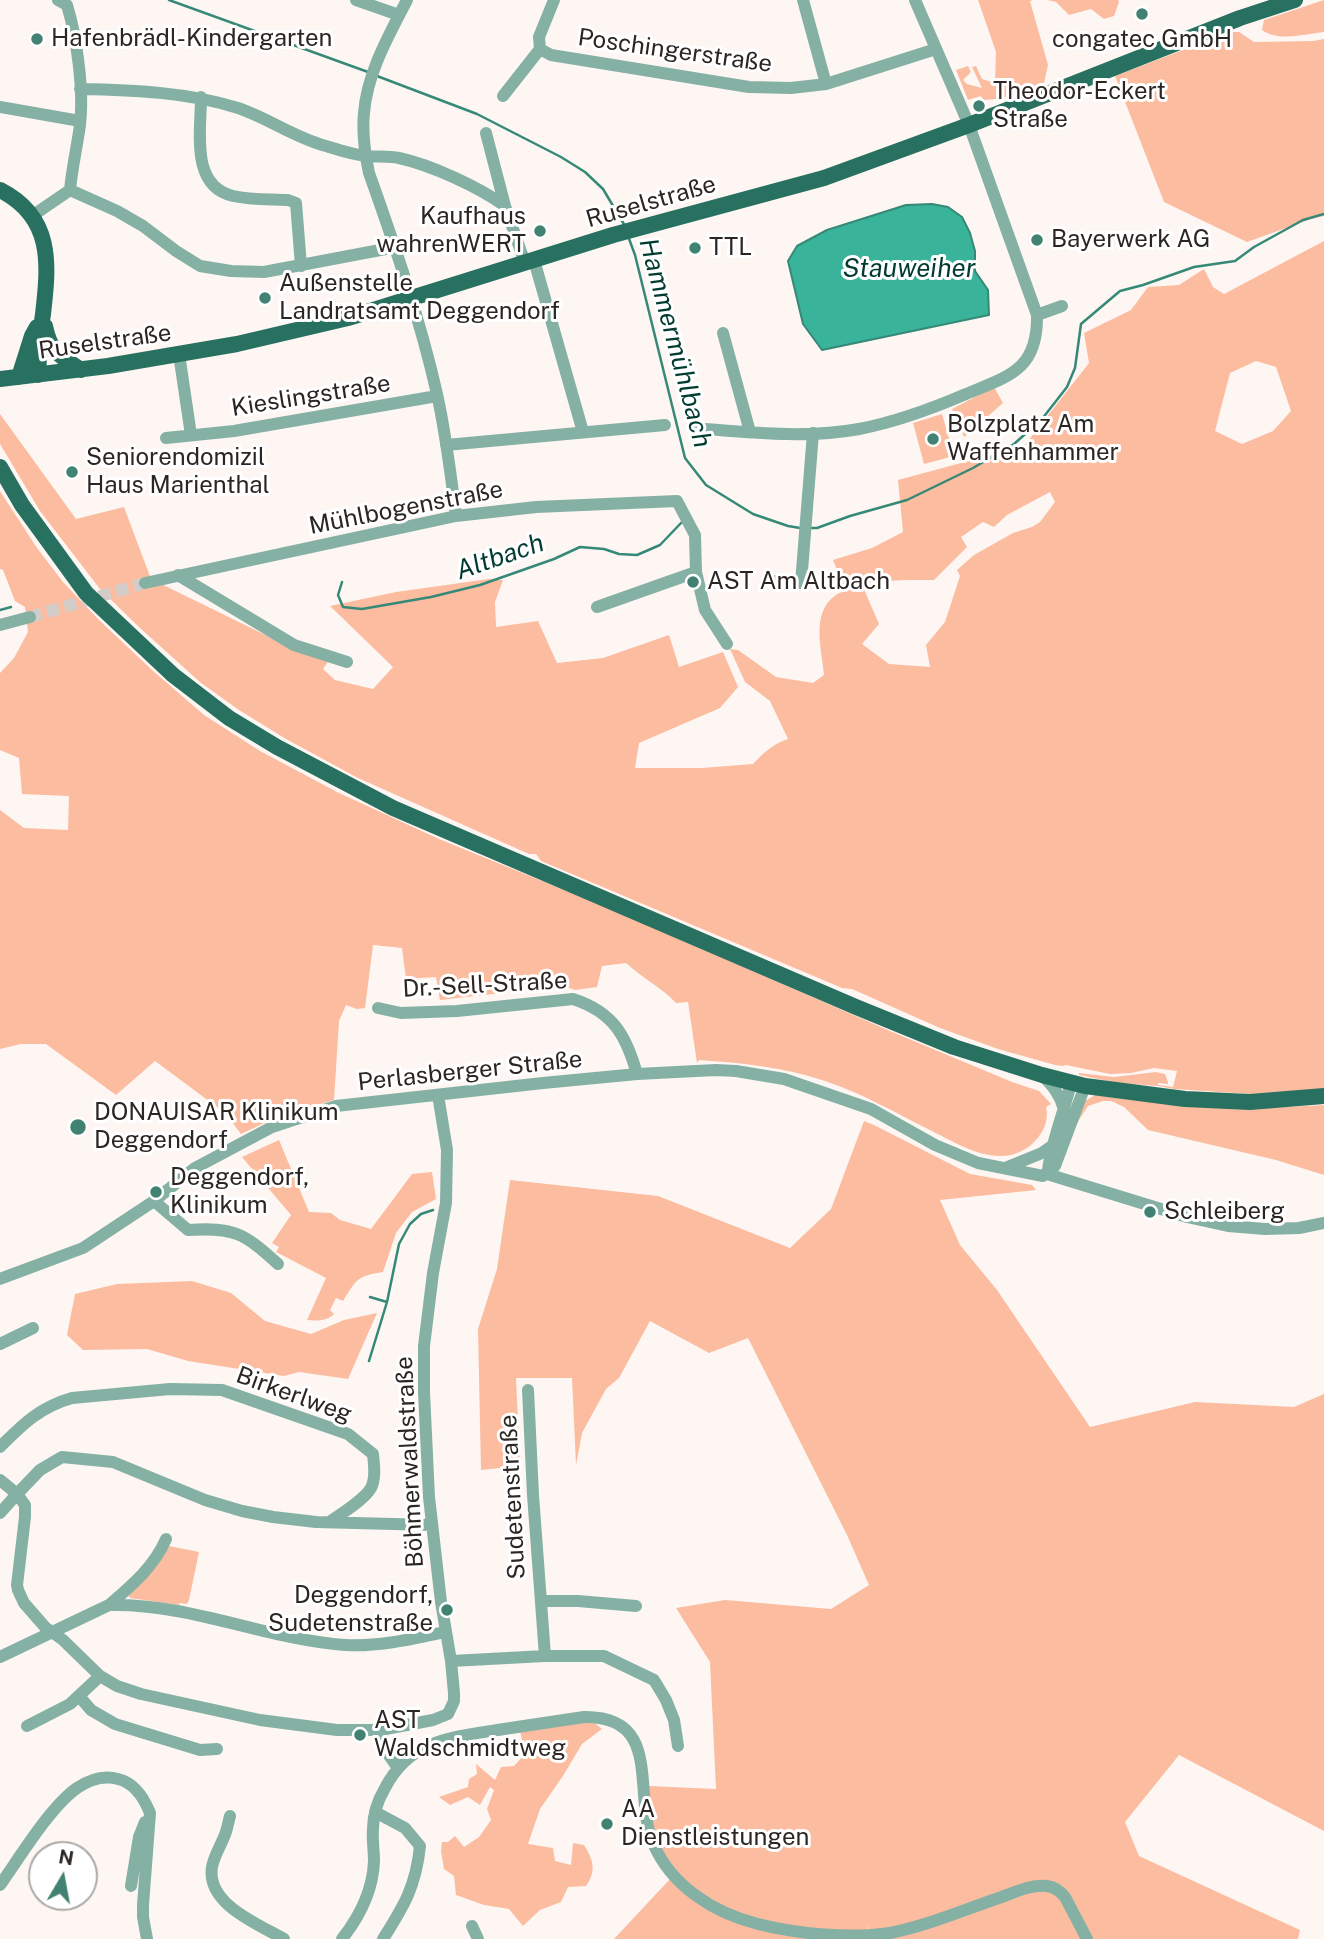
<!DOCTYPE html>
<meta charset="utf-8">
<style>
body{margin:0}
#map{position:relative;width:1324px;height:1939px;overflow:hidden;background:#fef6f3;font-family:"Public Sans",sans-serif}
canvas{display:block}
.north{position:absolute;left:28px;top:1841px;width:70px;height:70px;box-sizing:border-box;background:#fff;border:2px solid #aba8a7;border-radius:50%;rotate:10deg;font-size:19px;font-weight:700;line-height:28px;text-align:center;color:#2c2623}
.north::after{content:'';display:block;margin:auto;width:24px;height:32px;background:#418272;clip-path:polygon(50% 0,100% 100%,50% 72%,0 100%)}
</style>
<div id="map">
<canvas width="1324" height="1939"></canvas>
<div class="north">N</div>
</div>
<script>
const ctx = document.querySelector('canvas').getContext('2d');
ctx.lineJoin = 'round';
function paint(path, color) { ctx.fillStyle = color; ctx.fill(path, 'evenodd'); }
function strokePath(path, color, width, dash) { ctx.strokeStyle = color; ctx.lineWidth = width; ctx.lineCap = dash ? 'butt' : 'round'; ctx.setLineDash(dash || []); ctx.stroke(path); }
function write(font, color, halo, rows, align = 'center') {
  ctx.font = font + ' "Public Sans",sans-serif'; ctx.lineWidth = 6; ctx.setLineDash([]); ctx.textBaseline = 'middle'; ctx.strokeStyle = halo; ctx.fillStyle = color; for (const [text, x, y, turn = 0] of rows) {
    ctx.save(); ctx.translate(x, y); ctx.rotate((+turn || 0) * Math.PI / 180); ctx.textAlign = isNaN(turn) ? turn : align; if (halo) ctx.strokeText(text, 0, 0); ctx.fillText(text, 0, 0); ctx.restore();
  }
}
paint(new Path2D(`
 M978,0H1033L1030,1L1048,65L1044,83C1023,93 1007,99 983,100L981,96L968,100L956,70L968,66L971,72L963,80L967,84L982,88L972,67L976,66L982,79L995,83L996,52Z
 M1047,0H1118L1119,2L1114,16L1104,19L1091,9L1069,15L1056,2Z
 M1324,0V32C1305,34 1278,42 1262,30L1264,20Z
 M1230,32H1239L1254,42L1313,41L1324,39V216L1311,219L1247,242L1164,202L1115,76Z
 M1324,241V1088L1319,1093L1266,1095L1174,1089L1158,1086L1117,1083L1079,1075V1073L1114,1077L1156,1072L1165,1074L1168,1082V1084L1158,1083V1085L1173,1087L1177,1071L1154,1068L1131,1073L1110,1074L1066,1065L1063,1066L1055,1065L998,1049L940,1028L852,989L842,988L541,861L536,854H529L358,778L286,739L239,710L201,683L140,628L100,589L40,511L0,444V414L76,519L124,507L151,579L294,649L329,660L323,669L335,680L373,689L393,667L330,606L396,592L489,579L503,580L495,602L496,627L538,621L557,663L603,658L669,635L679,667L723,652L738,687L720,708L639,743L635,768H702L753,764C764,752 773,744 788,739L770,701L745,682L730,649L738,650L776,677L813,683L824,675C822,649 810,613 836,595C843,590 855,589 863,587L879,624L862,644L889,664L930,667L926,645L945,622L960,576L957,570L974,555L1013,533L1032,527L1040,522L1055,502L1050,492L1007,515L994,527L983,522L961,537L967,547L934,580C904,580 873,580 844,587L833,560L872,548L903,532L898,480L1024,446L1089,363L1084,333L1131,310L1148,287L1179,285L1204,269L1213,287L1224,294ZM1256,361L1276,367L1291,411L1273,431L1242,444L1215,431L1230,373Z
 M994,387L1003,403L964,437L952,409Z
 M942,414L954,456L924,464L913,423Z
 M0,491L37,548L63,582L99,620L152,670L204,715L260,751L337,792L439,839L606,907L890,1031L1012,1082L1039,1091L1051,1104L1046,1107C1049,1119 1044,1132 1035,1141C1027,1150 1013,1156 1002,1156C978,1157 952,1141 932,1131C897,1114 862,1093 825,1081C784,1067 742,1063 699,1060L697,1063L688,1002L676,1003C661,987 642,978 626,963L602,966L597,987L575,990L564,986L440,1000L436,977L406,979L402,948L373,945L365,1008L357,1009L346,1005L339,1021L334,1100L277,1117L241,1134L225,1113L155,1061L116,1095L46,1044H21L0,1049V810L24,828L68,830L69,796L22,794L19,758L0,750V673L14,658L28,632L25,607L15,601L3,570L0,569Z
 M1095,1095L1183,1106L1265,1108L1324,1105V1175L1276,1160L1148,1130L1124,1107L1111,1101H1103L1088,1106L1075,1126L1085,1101Z
 M864,1121L874,1125L970,1174L1032,1185L1036,1190L940,1200L960,1245L997,1290L1090,1427L1195,1402L1294,1407L1324,1394V1831L1179,1755L1125,1822L1139,1856L1300,1930L1298,1939H1090L1082,1924L1088,1939H867C899,1933 930,1924 962,1914C984,1907 1023,1888 1045,1889C1059,1890 1064,1901 1074,1910L1079,1911C1072,1898 1064,1885 1049,1882C1029,1879 1004,1893 986,1899C947,1913 908,1930 866,1934L869,1925L865,1933C842,1935 818,1931 796,1927C750,1919 714,1910 680,1878C668,1867 660,1858 653,1844C645,1826 649,1806 649,1786L716,1789L710,1662L676,1608L725,1600L831,1609L869,1585L847,1535L748,1338L709,1353L650,1321L619,1378L606,1389L582,1433L576,1465L572,1378H516L520,1466L481,1470L478,1329L497,1269L510,1180L658,1196L790,1248L831,1209Z
 M279,1140L309,1212L331,1213L340,1220L371,1229L412,1174L432,1172L436,1199L412,1212L396,1233L383,1272C357,1276 357,1279 343,1301L336,1298L330,1310L334,1314C327,1321 317,1321 307,1320L326,1278L276,1252L279,1247L272,1243L291,1215L242,1157Z
 M192,1281L231,1293L265,1321L311,1334L344,1320L377,1313L348,1379L299,1372L284,1376L188,1361L147,1349L83,1350L67,1335L75,1294L117,1284Z
 M169,1546L199,1552L189,1600L187,1604L180,1603L179,1605L130,1598L128,1595Z
 M591,1720L602,1729L582,1744L563,1776L540,1809L528,1844L553,1848L555,1861L571,1865L573,1843L584,1845C593,1859 597,1871 586,1886L568,1887L561,1902L540,1910L523,1926L509,1909L484,1905L456,1895L454,1876L444,1869L441,1851L442,1842H448L455,1836L464,1847L479,1837L491,1820L487,1809L494,1790L490,1787L480,1805L468,1797L450,1805L439,1797L468,1787L469,1779L477,1774L476,1764L495,1780L501,1767L514,1766L525,1754L520,1731Z
 M671,1878L750,1923L859,1939H614Z`), '#fcbca0');
const water = new Path2D(`
 M932,204L948,207L962,217L970,233L975,251V271L988,290L989,315L822,350L803,324L788,261L797,246L827,230L906,205Z`);
paint(water, '#39b39a');
strokePath(water, '#358976', 2);
strokePath(new Path2D(`
 M169,0L368,72
 M377,76L477,114L561,157L585,172L603,189L625,226
 M628,236L635,255L685,458L706,485L753,514L788,526L800,528
 M810,528H817L850,516L907,500L973,468L1014,444L1042,419L1067,387L1075,368L1081,324L1120,291L1143,285L1194,267L1235,261L1254,247L1303,220L1324,214
 M342,582L338,595L343,607L362,609L431,597L480,585L554,559L580,547L604,549L619,554L637,555L660,545L682,522
 M0,610L11,607
 M370,1297L387,1302
 M369,1361L387,1302L399,1244L410,1224L421,1214L433,1210`), '#358976', 2.5);
strokePath(new Path2D(`
 M30,617L145,583`), '#d4ccc9', 12, [12, 6]);
strokePath(new Path2D(`
 M356,0L399,15
 M407,0C389,35 367,73 364,113C362,132 365,154 369,173C395,246 420,319 437,394C446,434 451,476 456,516
 M803,0L826,84
 M540,49L551,55L749,87L791,88L826,84L936,49
 M540,49L539,37L554,0
 M80,89C133,90 187,92 238,108C268,118 295,138 326,146C339,150 353,155 367,156C378,157 389,156 399,158C431,165 479,187 505,206
 M503,96L540,49
 M201,97C201,131 190,186 233,196C251,200 270,199 288,200L296,203L301,266
 M0,107L80,121
 M486,133L505,206L525,263
 M70,190L117,211L143,226L176,251L200,266L231,271L264,272L396,247
 M32,216L70,190C72,168 77,147 80,125C84,91 77,38 67,5L58,0
 M534,260L583,432
 M1037,315L1062,306
 M723,333L750,432
 M179,354L191,435
 M693,428C747,432 805,439 859,429C896,422 931,409 966,394C1009,376 1038,370 1037,315L969,125L915,0
 M166,438L234,431L437,396
 M446,445L665,425
 M178,575L294,645L347,662
 M770,581L801,583L813,433
 M145,583L456,516L536,507L677,501L695,535L696,572L705,610L727,644
 M597,607L696,572
 M0,625L30,617
 M378,1008L401,1013L457,1011L573,999C613,1012 626,1035 637,1074
 M1042,1075C1053,1086 1060,1095 1064,1109
 M1005,1168L1042,1153L1052,1146
 M1048,1170C1052,1140 1064,1112 1071,1083
 M1047,1174L1187,1217L1228,1226L1265,1229L1299,1228L1324,1223
 M154,1201L188,1230C234,1227 244,1233 278,1264
 M0,1279L83,1248L154,1201L195,1168L272,1127L336,1106L543,1083L637,1074L716,1070L736,1071L784,1079L871,1109L935,1145L978,1163L1043,1176L1055,1166L1085,1086
 M0,1344L33,1328
 M528,1390L533,1495L545,1656
 M0,1447C23,1424 40,1407 72,1398L170,1389L222,1390L348,1434L373,1454C374,1465 376,1478 371,1488C364,1500 342,1513 331,1521
 M0,1480L17,1494L40,1470L62,1457L113,1462L205,1500L242,1511L273,1517L316,1522L432,1525
 M0,1513L17,1494L25,1505V1517L17,1585L18,1590L24,1603L45,1627L63,1640L100,1676L117,1686L141,1694L260,1720L337,1730H380L433,1720L448,1714L454,1701V1693L451,1661L441,1602L429,1497L424,1392V1346L433,1273L446,1203L447,1150L438,1095
 M541,1601H578L636,1606
 M109,1605C131,1586 154,1567 166,1539
 M0,1657L109,1605C190,1603 265,1639 345,1645C379,1647 412,1639 445,1632
 M451,1661L545,1656H604L654,1680L666,1700L674,1720L678,1746
 M79,1696L91,1710L115,1724L200,1750L217,1749
 M27,1726L70,1704L100,1676
 M380,1730L386,1751L398,1768
 M375,1812L405,1828L420,1846C416,1886 404,1906 383,1939
 M230,1816C228,1823 227,1831 224,1837C220,1847 214,1856 212,1867C206,1904 258,1924 284,1939
 M0,1885C20,1857 50,1807 77,1788C89,1780 104,1775 118,1779C135,1783 144,1798 150,1813L143,1905V1917L147,1939
 M131,1886L139,1837L145,1822
 M472,1926L478,1939
 M342,1939C360,1916 373,1891 374,1861C374,1850 372,1839 373,1829C373,1814 378,1800 385,1788C411,1738 455,1737 504,1729C531,1725 558,1721 584,1717C664,1716 632,1794 653,1843C671,1886 714,1913 758,1924C798,1934 850,1939 890,1933C926,1926 961,1911 996,1899C1011,1894 1030,1884 1047,1886C1054,1887 1061,1892 1065,1897L1087,1939`), '#85b1a5', 12);
strokePath(new Path2D(`
 M0,190C53,217 49,263 43,314C40,334 39,355 38,375
 M45,326C50,352 60,356 81,370
 M19,377L32,336L37,327
 M0,379L108,366L237,344L348,318L613,235L824,178L969,125L1240,18L1295,0
 M0,467L22,505L86,593L173,675L229,718L277,747L393,808L856,1007L954,1047L1042,1075L1085,1086L1185,1099L1250,1102L1324,1096`), '#287161', 16);
for (const [x, y, r, color] of [
 [1142,14,7,"#418272"],
 [37,39,7,"#418272"],
 [979,106,7,"#418272"],
 [540,231,7,"#418272"],
 [1037,240,7,"#418272"],
 [695,248,7,"#418272"],
 [265,298,7,"#418272"],
 [933,439,7,"#418272"],
 [72,472,7,"#418272"],
 [693,582,7,"#418272"],
 [78,1127,9,"#418272"],
 [156,1192,7,"#418272"],
 [1150,1212,7,"#418272"],
 [447,1610,7,"#418272"],
 [360,1735,7,"#418272"],
 [607,1824,7,"#418272"]
]) { const dot = new Path2D(); dot.arc(x, y, r, 0, 2 * Math.PI); ctx.fillStyle = color; ctx.fill(dot); strokePath(dot, '#fff', 2.5); }
write('24px', '#2c2623', '#fff', [
 ["Hafenbrädl-Kindergarten",51,39],
 ["congatec GmbH",1142,40,"center"],
 ["Theodor-Eckert",993,92],
 ["Straße",993,120],
 ["Kaufhaus",526,217,"right"],
 ["wahrenWERT",526,245,"right"],
 ["Bayerwerk AG",1051,240],
 ["TTL",709,248],
 ["Außenstelle",279,284],
 ["Landratsamt Deggendorf",279,312],
 ["Bolzplatz Am",947,425],
 ["Waffenhammer",947,453],
 ["Seniorendomizil",86,458],
 ["Haus Marienthal",86,486],
 ["AST Am Altbach",707,582],
 ["DONAUISAR Klinikum",94,1113],
 ["Deggendorf",94,1141],
 ["Deggendorf,",170,1178],
 ["Klinikum",170,1206],
 ["Schleiberg",1164,1212],
 ["Deggendorf,",433,1596,"right"],
 ["Sudetenstraße",433,1624,"right"],
 ["AST",374,1721],
 ["Waldschmidtweg",374,1749],
 ["AA",621,1810],
 ["Dienstleistungen",621,1838]
], 'left');
write('24px', '#2c2623', '#fff', [
 ["Poschingerstraße",675,51,8],
 ["Ruselstraße",651,202,-16],
 ["Ruselstraße",105,342,-8],
 ["Kieslingstraße",311,396,-9],
 ["Mühlbogenstraße",406,508,-11],
 ["Dr.-Sell-Straße",485,985,-3],
 ["Perlasberger Straße",470,1071,-6],
 ["Birkerlweg",294,1395,20],
 ["Böhmerwaldstraße",410,1462,-93],
 ["Sudetenstraße",513,1497,-93]
]);
write('italic 26px', '#023b30', '#fff', [
 ["Stauweiher",909,269],
 ["Hammermühlbach",675,343,75],
 ["Altbach",500,557,-19]
]);
</script>
